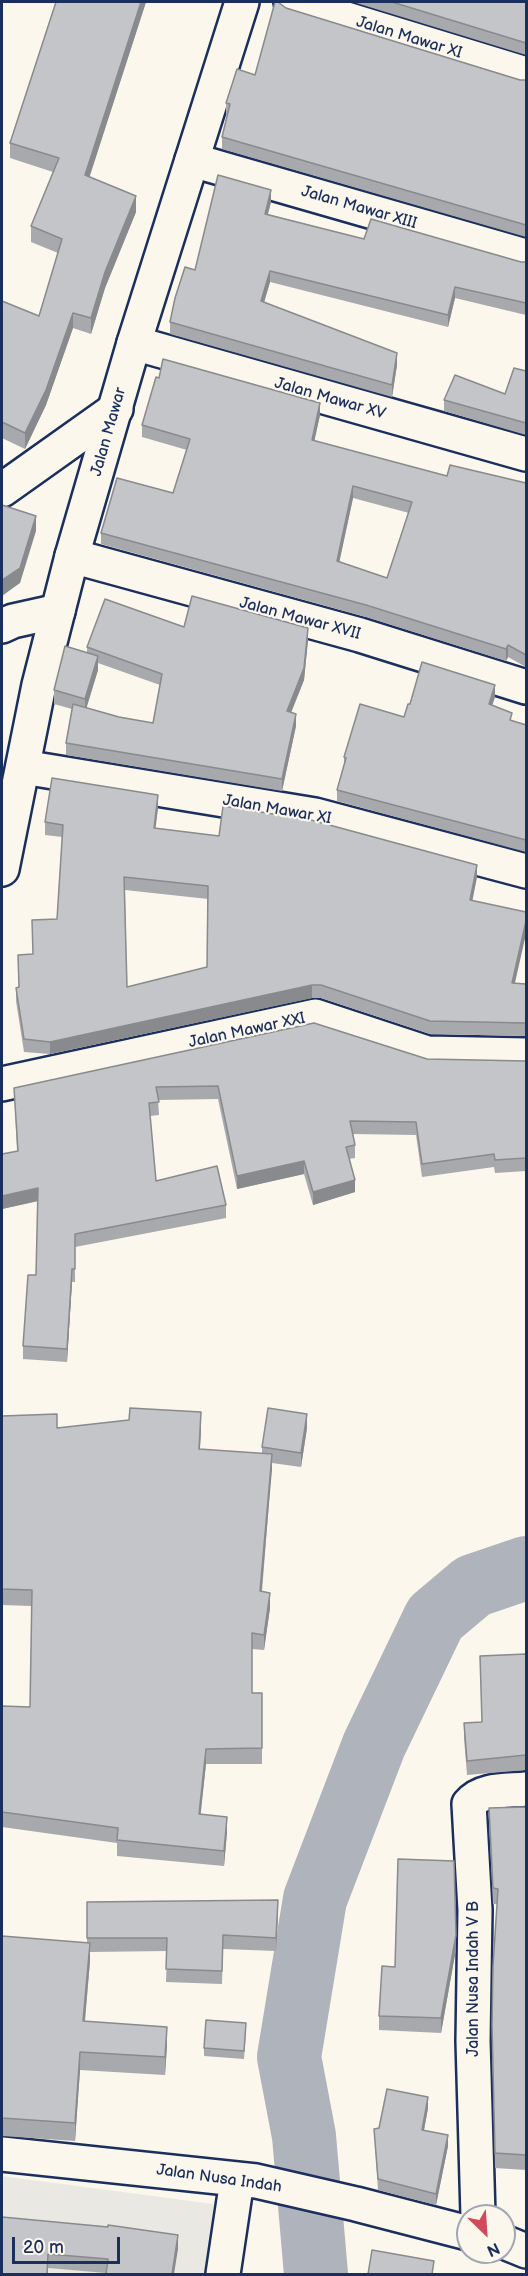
<!DOCTYPE html>
<style>
body{margin:0}
#map{position:relative;width:528px;height:2276px;overflow:hidden;background:#fbf7ec;font-family:"Balsamiq Sans",sans-serif}
canvas{display:block}
.frame{position:absolute;inset:0;border:3px solid #1b2f5e;pointer-events:none}
.north{position:absolute;left:456px;top:2204px;width:60px;height:60px;box-sizing:border-box;background:#fbf7ec;border:2px solid #a1a7b3;border-radius:50%;rotate:155deg;font-size:16px;font-weight:700;line-height:24px;text-align:center;color:#1b2f5e}
.north::after{content:'';display:block;margin:auto;width:21px;height:27px;background:#d1495b;clip-path:polygon(50% 0,100% 100%,50% 72%,0 100%)}
.scale{position:absolute;left:12px;top:2237px;width:108px;height:27px;box-sizing:border-box;border:3px solid #1b2f5e;border-top:0;padding-left:8px;font-size:18px;line-height:21px;white-space:nowrap;color:#1b2f5e;-webkit-text-stroke:4px #fbf7ec;paint-order:stroke}
</style>
<div id="map">
<canvas width="528" height="2276"></canvas>
<div class="frame"></div>
<div class="north">N</div>
<div class="scale">20 m</div>
</div>
<script>
const ctx = document.querySelector('canvas').getContext('2d');
ctx.lineJoin = 'round';
function paint(path, color) { ctx.fillStyle = color; ctx.fill(path, 'evenodd'); }
function strokePath(path, color, width, dash) { ctx.strokeStyle = color; ctx.lineWidth = width; ctx.lineCap = dash ? 'butt' : 'round'; ctx.setLineDash(dash || []); ctx.stroke(path); }
function write(font, color, halo, rows, align = 'center') {
  ctx.font = font + ' "Balsamiq Sans",sans-serif'; ctx.lineWidth = 4.5; ctx.setLineDash([]); ctx.textBaseline = 'middle'; ctx.strokeStyle = halo; ctx.fillStyle = color; for (const [text, x, y, turn = 0] of rows) {
    ctx.save(); ctx.translate(x, y); ctx.rotate((+turn || 0) * Math.PI / 180); ctx.textAlign = isNaN(turn) ? turn : align; if (halo) ctx.strokeText(text, 0, 0); ctx.fillText(text, 0, 0); ctx.restore();
  }
}
paint(new Path2D(`
 M2,2176L213,2204L212,2274H2Z`), '#eae8e2');
strokePath(new Path2D(`
 M316,2274L304,2136L289,2057L315,1899L374,1745L435,1618L473,1586L526,1568`), '#afb3bb', 64);
const street = new Path2D(`
 M291,2L526,74
 M192,160L526,256
 M134,343L526,454
 M2,490L116,409
 M72,556L360,635L526,687
 M2,626L13,621L58,611
 M23,767L315,815L526,871
 M2,1084L315,1016L427,1053L526,1055
 M478,2216L473,2041L475,1910L469,1804C482,1788 508,1791 526,1789
 M223,2274L237,2180`);
const secondary = new Path2D(`
 M2,869L39,685L72,556L134,343L242,2
 M2,2154L256,2181L356,2204L468,2233
 M504,2242L526,2251`);
strokePath(street, '#1b2f5e', 38);
strokePath(secondary, '#1b2f5e', 38);
strokePath(street, '#fbf7ec', 33);
strokePath(secondary, '#fbf7ec', 33);
paint(new Path2D(`
 M56,2H146L89,177L136,212L105,288L91,334L73,328L46,405L25,449L2,438V301L39,316L58,253L31,242V226L53,172L10,158V143Z
 M353,2H526V55Z
 M286,8L520,80H526V237L222,149V137L228,115H226V103L255,75Z
 M271,202L268,214L364,239L521,262H526V315L455,298L448,327L270,282L264,302L397,365L392,397L170,334V322L195,270Z
 M526,371V435L444,411V400L505,394Z
 M320,415L314,441L447,476L526,483V667L508,657L506,661L366,617L101,544V533L173,493L187,450L142,437V425ZM353,498L409,513L387,578L339,562Z
 M184,627L308,640L304,680L291,712L296,726L282,791L66,755V743L72,709L54,704V690L87,653V647ZM98,663L160,685L153,723L119,717L86,708L98,670Z
 M495,697L492,705L512,721L526,725V852L337,801V790L344,766V757L404,717L410,704Z
 M158,808L155,828L477,877L472,900L515,983L526,984V1036L430,1034L321,998H312L50,1054L24,1052L16,1001V988L19,987L18,955L33,954L57,919L62,837L45,835V822ZM125,890L208,899L207,967L127,987Z
 M427,1059L526,1061V1171L495,1173L494,1167L422,1177L416,1135L353,1134L355,1145V1158L349,1159L355,1192L313,1205L304,1174L237,1189L218,1099L158,1100L159,1115L150,1116L156,1181L226,1205V1218L75,1247V1282H72L67,1362L23,1359V1346L36,1275L38,1201L2,1209L17,1151L14,1088Z
 M2,1416L57,1428H201L200,1449L262,1454V1447L307,1428L301,1467L272,1463L262,1592L270,1608L264,1650L252,1649V1693H262V1764H206L200,1814L227,1832L224,1866L117,1856V1843L2,1827V1706L30,1707L32,1606L2,1605Z
 M526,1654V1770L467,1775L464,1738V1723L482,1722L480,1656Z
 M526,1807V2170L495,2168L492,2041L497,1904H493L489,1823V1808Z
 M87,1902L278,1913L276,1951L223,1949L222,1984L166,1982L167,1951L90,1952V1961L85,2022L167,2045L165,2075L80,2070L75,2141L2,2136V1936L87,1943Z
 M456,1949L441,2033L379,2030V2016L395,1967Z
 M246,2031L244,2059L204,2056V2048Z
 M428,2108L424,2130L448,2146L436,2205L378,2190L374,2129L379,2128Z
 M2,2217L178,2249L106,2273L48,2268V2274H2Z`), '#a8a9ad');
paint(new Path2D(`
 M141,2H146L85,191V175Z
 M271,190V202L265,225V214Z
 M136,196V212L105,288L91,334V318L105,272Z
 M270,271V282L261,313V301Z
 M455,287V298L448,327V315Z
 M73,313V328L46,405L25,449V433Z
 M397,353V365L392,397V385Z
 M320,403V415L312,452V440Z
 M353,486V498L337,573V561Z
 M36,516V531L20,583L2,596V580Z
 M308,628V640L304,680L287,723V711Z
 M508,645V657L506,661V649Z
 M98,656V670L85,713V699Z
 M495,685V697L489,715V704Z
 M296,714V726L282,791V779Z
 M158,795V808L154,841V828Z
 M477,865V877L470,913V900Z
 M526,921V934L512,996V983Z
 M312,985V998L50,1054V1042Z
 M304,1161V1174L237,1189V1176Z
 M355,1180V1192L313,1205V1192Z
 M38,1188V1201L2,1209V1196Z
 M72,1269V1282L67,1362V1349Z
 M201,1412V1428L199,1465V1449Z
 M307,1414V1428L301,1467V1453Z
 M272,1454V1470L260,1607V1591Z
 M270,1593V1608L264,1650V1635Z
 M206,1749V1764L199,1830V1814Z
 M227,1817V1832L224,1866V1851Z
 M278,1900V1913L276,1951V1938Z
 M456,1935V1949L441,2033V2018Z
 M90,1943V1961L83,2039V2021Z
 M167,2027V2045L165,2075V2057Z
 M80,2052V2070L75,2141V2123Z
 M428,2097V2108L422,2141V2130Z
 M448,2135V2146L436,2205V2194Z
 M178,2235V2249L174,2274H172Z`), '#888a8d');
const building = new Path2D(`
 M56,2H141L85,175L136,196L105,272L91,318L73,313L46,390L25,433L2,422V301L39,316L62,239L31,226L59,158L10,143Z
 M275,2H278L286,8L520,80H526V225L222,137L230,104L226,103L237,69L255,75Z
 M392,2H526V43Z
 M218,175L271,190L265,214L364,239L371,219L521,262H526V303L455,287L448,315L270,271L261,301L397,353L392,385L170,322L175,298L185,267L195,270Z
 M163,359L320,403L312,440L447,476L450,465L526,483V655L508,645L506,649L366,605L101,533L117,478L173,493L190,439L142,425L156,377L159,378ZM353,486L412,502L387,578L337,561Z
 M514,368L526,371V423L444,400L455,375L505,394Z
 M2,505L36,516L20,568L2,580Z
 M192,596L308,628L304,668L287,711L296,714L282,779L66,743L73,704L119,717L153,723L162,674L87,647L105,599L184,627Z
 M65,646L98,656L85,699L54,690Z
 M422,662L495,685L489,704L512,713L510,720L526,725V840L337,790L346,758L344,757L360,704L404,717L408,704H410Z
 M52,778L158,795L154,828L219,836L223,806L311,820L477,865L470,900L526,912V921L512,983L526,984V1023L430,1021L321,985H312L50,1042L24,1039L16,988L19,987L18,955L33,954L32,920L57,919L63,825L45,822ZM124,877L208,886L207,967L127,987Z
 M314,1023L427,1059L526,1061V1158L495,1160L494,1154L422,1164L416,1122L350,1121L355,1145L346,1147L355,1180L313,1192L304,1161L237,1176L218,1086L156,1087L159,1102L149,1103L156,1181L217,1166L226,1205L75,1234V1269H72L67,1349L23,1346L28,1275H36L38,1188L2,1196V1154L18,1151L14,1088Z
 M130,1408L201,1412L199,1449L272,1454L260,1591L270,1593L264,1635L252,1633V1693H262V1748L206,1749L199,1814L227,1817L224,1851L117,1840L118,1828L2,1812V1706L30,1707L32,1590L2,1589V1416L57,1414V1428L129,1420Z
 M268,1408L307,1414L301,1453L262,1447Z
 M526,1654V1755L467,1761L464,1723L482,1722L480,1656Z
 M526,1807V2155L495,2153L492,2025L493,1966L498,1889L493,1888L489,1808Z
 M398,1859L454,1861L456,1935L441,2018L379,2016L382,1966L395,1967Z
 M278,1900L276,1938L223,1935L222,1971L166,1969L167,1938H87V1902Z
 M2,1936L90,1943L83,2021L167,2027L165,2057L80,2052L75,2123L2,2118Z
 M206,2020L246,2023L244,2051L204,2048Z
 M387,2089L428,2097L422,2130L448,2135L436,2194L378,2179L374,2129L379,2128Z
 M2,2217L108,2227V2225L178,2235L172,2274H106L108,2259L48,2254L47,2274H2Z
 M372,2250L434,2261L432,2274H368Z`);
paint(building, '#c3c5c9');
strokePath(building, '#888a8d', 1.5);
write('16px', '#1b2f5e', '#fbf7ec', [
 ["Jalan Mawar XI",409,38,17],
 ["Jalan Mawar XIII",359,208,16],
 ["Jalan Mawar XV",330,399,16],
 ["Jalan Mawar",109,432,-74],
 ["Jalan Mawar XVII",300,619,15],
 ["Jalan Mawar XI",277,810,10],
 ["Jalan Mawar XXI",247,1031,-12],
 ["Jalan Nusa Indah V B",474,1979,-90],
 ["Jalan Nusa Indah",219,2179,8]
]);
</script>
